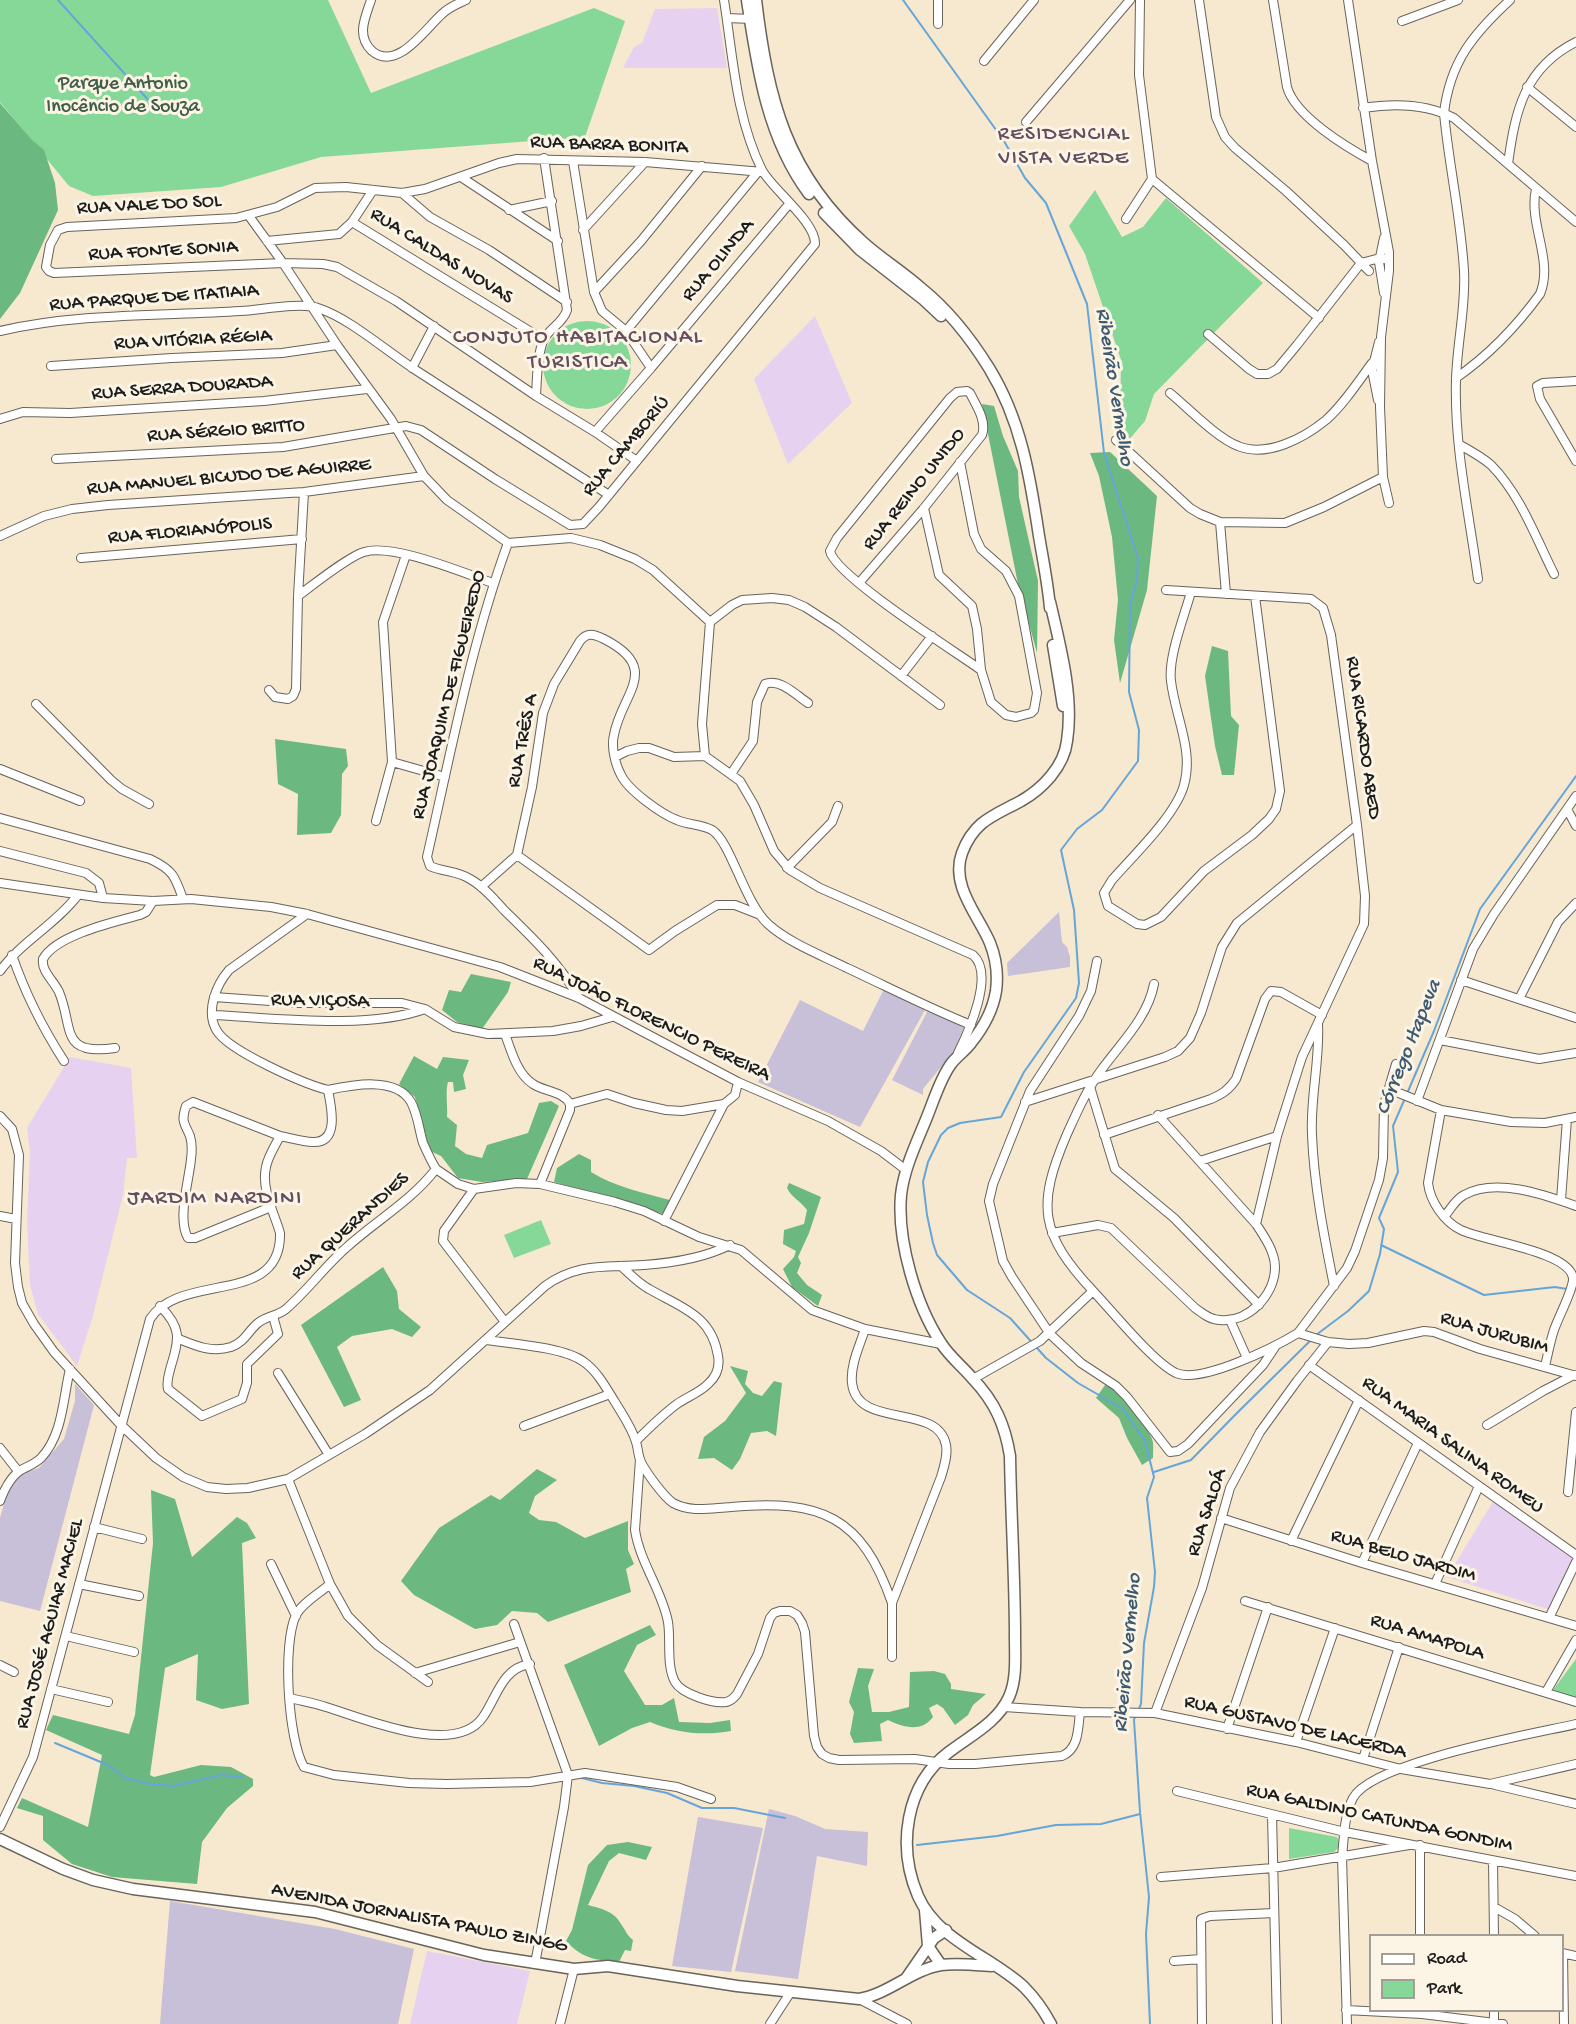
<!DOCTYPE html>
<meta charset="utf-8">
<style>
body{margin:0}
#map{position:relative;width:1576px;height:2024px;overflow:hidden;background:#f7e8d0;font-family:"Gochi Hand",sans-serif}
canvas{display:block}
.legend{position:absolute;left:1369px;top:1934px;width:195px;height:78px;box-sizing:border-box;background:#fcf5e5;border:2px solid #a29e95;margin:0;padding:8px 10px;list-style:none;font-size:18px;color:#1c1c1c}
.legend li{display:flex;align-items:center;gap:12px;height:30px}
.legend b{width:30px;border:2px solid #a29e95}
</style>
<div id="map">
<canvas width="1576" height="2024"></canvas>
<ul class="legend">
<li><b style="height:8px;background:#fff"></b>Road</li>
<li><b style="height:16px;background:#86d899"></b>Park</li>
</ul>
</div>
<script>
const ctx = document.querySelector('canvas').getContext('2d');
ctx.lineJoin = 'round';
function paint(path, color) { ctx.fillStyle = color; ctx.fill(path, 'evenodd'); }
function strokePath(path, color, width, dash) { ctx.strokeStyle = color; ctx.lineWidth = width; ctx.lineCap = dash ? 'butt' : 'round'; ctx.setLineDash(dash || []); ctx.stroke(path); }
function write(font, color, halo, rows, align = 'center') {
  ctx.font = font + ' "Gochi Hand",sans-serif'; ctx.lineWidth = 6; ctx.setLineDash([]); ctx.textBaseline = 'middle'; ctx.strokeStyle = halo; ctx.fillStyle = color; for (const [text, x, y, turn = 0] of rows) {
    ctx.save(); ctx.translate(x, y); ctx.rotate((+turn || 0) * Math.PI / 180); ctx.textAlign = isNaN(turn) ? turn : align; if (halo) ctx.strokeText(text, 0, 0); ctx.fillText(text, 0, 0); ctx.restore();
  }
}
paint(new Path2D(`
 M717,8L727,68H623L634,47L642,43L655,9Z
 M815,316L852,403L788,464L754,379Z
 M70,1057L131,1068L137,1158H127L123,1195L92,1319L77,1366L38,1314L30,1285L27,1220L30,1152L27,1128Z
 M1494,1500L1574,1558L1550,1610L1447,1577Z
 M427,1951L530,1971L517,2024H410Z`), '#e6d2f0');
paint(new Path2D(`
 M1059,912L1062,942L1067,947L1070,957V967L1008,976L1007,963Z
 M884,989L925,1010L860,1127L758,1082L800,1000L863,1031Z
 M928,1010L964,1027L954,1051L923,1089V1095L892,1080Z
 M75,1384L94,1405L40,1611L0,1601V1518L9,1487L17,1475L39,1468L64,1439L75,1401Z
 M769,1809L795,1816L825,1829L868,1832L867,1866L817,1856L798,1979L735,1971Z
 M698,1817L763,1828L731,1972L672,1966Z
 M170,1901L335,1929L414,1949L398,2024H160Z`), '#c8bfd8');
paint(new Path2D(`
 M0,0H328L371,93L594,8L625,21L585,137L321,157L221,187L93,196L69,186L0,102Z
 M1095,190L1122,237L1143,227L1166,198L1263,283L1154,394L1145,421L1122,448L1120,421L1121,360L1085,254L1069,226Z
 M543 365a44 44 0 1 1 88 0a44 44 0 1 1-88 0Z
 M541,1220L551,1244L514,1258L504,1235Z
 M1576,1659V1699L1553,1690Z
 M1289,1828L1337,1837L1341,1845L1334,1852L1289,1859Z`), '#86d899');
paint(new Path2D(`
 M0,103L32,140L44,150L55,183L58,210L20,293L0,319Z
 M982,404L994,406L1003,436L1018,471L1019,497L1038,581L1037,653L1018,584Z
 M1110,452L1157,496L1147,590L1120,683L1114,640L1118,600L1112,537L1099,476L1090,453Z
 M1212,646L1228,651L1231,716L1239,725L1234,775H1222L1215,746L1205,676Z
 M275,739L346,749L348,766L342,774L341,815L331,833L297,835L298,794L278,784Z
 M471,974L511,982L508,992L482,1029L457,1022L442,1010L449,990L461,992Z
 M414,1056L437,1069L443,1057L469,1060L463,1075L466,1089L454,1092L453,1082H448C445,1092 448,1106 447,1117L457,1125L455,1146L466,1154L482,1158L487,1145L528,1133L539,1103L551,1101L559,1106L527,1179L482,1182L458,1178L441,1156L430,1151L415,1097L399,1084Z
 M579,1154L591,1160V1172C615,1187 644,1193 670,1200L664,1214L554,1182L557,1168Z
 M789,1183L821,1197L809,1233L798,1257L801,1263L797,1273L807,1285L822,1295L818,1306L792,1287L783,1269L794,1257L796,1251L783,1244L784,1230L804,1224L807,1210C801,1201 792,1198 787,1188Z
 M383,1267L397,1291L399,1309L421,1327L412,1337L392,1329L352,1336L337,1347L361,1400L344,1407L301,1325Z
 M730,1366L748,1371L745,1384L753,1393L762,1396L774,1381L782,1383L776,1436L767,1431L751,1433L740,1459L732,1470L714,1458L698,1459L704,1437L725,1421L746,1393Z
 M1105,1385C1124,1392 1144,1420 1152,1439C1154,1444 1153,1452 1153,1458L1142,1465L1127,1438L1119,1418L1096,1398Z
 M537,1469L557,1480L535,1496L529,1513L539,1520L556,1522L585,1538L628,1521V1550L634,1564L626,1569L631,1592L548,1622L537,1613L512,1611L497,1625L475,1629L414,1595L401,1581L439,1528L491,1495L500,1500Z
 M151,1490L175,1499L192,1557L237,1517L247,1523L256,1538L242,1543L249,1704L222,1709L196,1700L198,1654L165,1668L150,1775L154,1777L201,1765L231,1767L253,1779V1786L227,1808L202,1842L197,1884L112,1877L72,1864L43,1840V1816L17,1808L22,1798L88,1827L102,1755L46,1730L53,1715L129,1734L135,1715L153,1543Z
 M650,1625L656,1635L637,1645L624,1671L645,1705H662L674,1698L679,1722L710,1723L730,1720L731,1731C702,1736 677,1733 650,1722L632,1728L599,1746L564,1665Z
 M858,1668L874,1669L868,1686L872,1712H889L909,1707L910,1672L934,1671L945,1674L951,1684V1689L986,1694L973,1705L968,1715L955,1725L943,1708L937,1704L929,1708L933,1717C921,1733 903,1727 888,1720L880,1724L882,1741L854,1743L850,1734L854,1712L849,1702Z
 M628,1842L652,1847L646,1860L619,1853L609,1861L588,1905C602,1909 614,1911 621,1924C626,1931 626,1934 633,1940L631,1951L625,1950L619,1962C595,1960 583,1959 566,1941L572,1930L588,1865L607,1845Z`), '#6cb881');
strokePath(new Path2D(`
 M58,0L152,104
 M903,0L1004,141L1025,178L1046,203L1087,304L1104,453L1138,558L1137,580L1130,605L1129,692L1139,730L1138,761L1102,810L1077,829L1061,850L1074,910L1079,983L1076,998L1024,1072L1001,1117L960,1123L948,1128L941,1135L928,1162L923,1182L927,1215L933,1243L937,1255L967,1290L1010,1318L1046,1358L1078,1383L1123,1409L1145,1441L1154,1477L1147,1498L1155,1572L1154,1587L1144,1643L1141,1704L1138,1711
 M1381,1245L1484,1295L1555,1287L1567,1289
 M1316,1335L1348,1311L1369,1291L1380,1254L1384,1229L1379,1218L1398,1172L1393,1126L1434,1031L1480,909L1576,776
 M1154,1472L1191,1460L1236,1414L1312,1339
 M1135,1716L1134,1720L1140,1812L1149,1897L1146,1934L1150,2024
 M55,1743L108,1765L125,1778L150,1784L174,1786L221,1775L242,1777
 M578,1777L602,1783L634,1786L667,1793L702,1808H734L785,1818
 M917,1845L997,1836L1056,1825L1101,1824L1140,1814`), '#66a5d8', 2);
const minor = new Path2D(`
 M371,0C365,18 356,36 372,51C397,72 425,29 442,14C449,7 457,4 466,0
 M1199,0L1216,117L1225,137L1235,148L1286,191L1344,245L1369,271
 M1273,0L1287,87C1295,116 1346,147 1372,161
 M1348,0L1372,161L1389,252V271L1381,337L1380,407L1383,477L1389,503
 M727,18L752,19
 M1402,21L1458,0
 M938,24V0
 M984,61L1034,0
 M1527,87L1576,127
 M1363,108C1394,103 1425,103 1454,118L1576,222
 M1026,122L1130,0
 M544,158L567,310C563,323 550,328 544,339C537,353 537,380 536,396L595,432L651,368L626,331L602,311L594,292L573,161
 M1508,164C1515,112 1524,68 1576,42
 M461,177L558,241
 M1152,179L1319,318
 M402,193L430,217L489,250L567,302
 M509,210L552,201
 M249,216L283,263L337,345L391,419L424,476
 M1126,219L1152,179L1139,75L1140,0
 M352,222L544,340
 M583,230L645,162
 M267,241L339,234L352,222L373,190
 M594,292L641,241L702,166
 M1384,293L1379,262L1384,238
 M0,331C79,313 160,316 241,311C260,310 301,302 318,308C349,318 385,350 414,369C479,411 544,453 609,495
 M626,331L757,173
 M1208,334L1249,369L1257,374H1268L1277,369L1297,345L1361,263L1380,258L1389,260
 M51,366L172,358L282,353L337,345
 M412,368L434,326
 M651,368L790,203
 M1456,378C1489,355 1516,327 1540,294C1554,260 1528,224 1536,189
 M1576,381L1543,383L1537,386L1540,399L1576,461
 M1170,393C1188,408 1217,438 1238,446C1267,458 1304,438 1326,420C1344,404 1358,382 1372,363
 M536,396L396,301L337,267L323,264L283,263L54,273L49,271L46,267L50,245L58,230L67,227L236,218L277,207L315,188L346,187L402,193L425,189L499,163L517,159L645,162L763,172
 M1378,400L1372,370L1379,342
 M0,419L23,412L70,413L264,401L367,389
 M595,432L637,461
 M1116,440L1190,508L1200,514L1220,522L1285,523L1324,507L1383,477
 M1460,445C1471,451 1482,457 1491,465C1520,494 1536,538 1554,574
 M56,459L283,447L406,426L421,430L495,479L570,525L583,524L599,507L815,244C816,222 772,189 762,170C736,118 733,57 724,0
 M924,508L939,575L972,606L977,629L981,670L991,702L1006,715L1016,717L1031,713L1034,710L1037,693L1019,596L1006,571L981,549L974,534L960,462
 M1220,522L1226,594
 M0,536L44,516L72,509L108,505L304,492L424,476L447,500L508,543L571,538L600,545L635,559L653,570L710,622
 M508,543C471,644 451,752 427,857L430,866C443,872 458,871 470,879C483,886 494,899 504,910C533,938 559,963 579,998
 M81,558L302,539
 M1478,579C1469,513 1454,446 1456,380C1457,343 1466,307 1464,271C1461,218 1449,166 1444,113C1450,62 1473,34 1510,0
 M859,583L924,508L982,435C987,421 976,405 970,393L967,391L957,392L950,398L837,538L830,551C834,575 956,652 981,670
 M1166,590L1311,599L1323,608L1331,635L1357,825L1365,896L1364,924L1302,1057L1277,1136L1256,1224
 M1191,592C1184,617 1168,657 1171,681C1175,716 1194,750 1184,785C1176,815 1133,856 1112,880L1104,893L1108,906L1137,924L1145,925L1161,917L1204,871L1252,835L1269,819L1276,809L1280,791L1255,596
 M298,596C313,585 349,556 364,552C393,543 463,573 493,583
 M710,622L732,605L742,600L772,598L789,600L805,607L836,627L940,705
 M901,676L932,636
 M269,690L275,697L288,699L293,696L296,689L298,596L304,492
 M36,704L111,780L122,789L149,804
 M705,756L702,724L710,622
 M615,757L627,751L639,748H649L674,757L705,756L740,781L754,805L774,851L790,870L820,888L973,955C995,974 969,1031 958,1053
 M392,762L445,777
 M0,769L80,801
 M731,774L753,741L757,702L765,684C780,678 796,695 808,703
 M1567,809L1576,826
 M0,818L150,859C173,870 175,876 183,899
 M376,821L392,762L383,622L406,555
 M0,851L86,873L99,883L103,898
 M517,855L532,787L543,713L554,684L580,641C587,632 594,634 604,639C663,669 621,694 614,735C611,746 615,764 621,775C628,790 661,814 677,820C688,825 701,824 712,830C731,842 744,902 768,924C789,943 821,955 847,968C888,987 929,1008 971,1025
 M517,855L649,950L675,931L717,905H735L758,914
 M787,868L832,822L838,806
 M0,883L103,898L153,901L191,899L271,907L307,914L500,967L579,998L738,1082L828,1121L881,1151L906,1170
 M481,887L517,855
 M12,955C25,993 42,1027 64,1061
 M1097,961L1091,991L1079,1016L1030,1091L993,1184L989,1201L1003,1261L1012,1277L1050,1334L1081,1363L1116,1386L1127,1397L1170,1452L1178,1451L1188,1444L1263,1365L1275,1347
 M0,971C22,941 56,924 78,895
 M1461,980L1576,1018
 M214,997L299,1003H402L425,1009L454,1027L488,1034L553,1031L581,1026L612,1017
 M1519,999L1558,922L1576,903
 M213,1015C275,1018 367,1030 425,1009
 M1318,1024C1320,1061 1310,1098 1312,1135C1314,1185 1324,1236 1334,1286
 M505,1034C511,1050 517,1074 533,1084C545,1092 563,1091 570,1104V1110L540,1184
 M1440,1040L1539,1059L1576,1053
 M115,1048C59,1056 74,1028 59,992C54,981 41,971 43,959C56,935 114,922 140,915L146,912L153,901
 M1090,1087L1115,1169L1174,1218L1259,1305
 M1389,1089L1441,1110L1511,1122L1545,1123L1576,1117
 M1417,1101L1473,949L1494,914L1576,796
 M1025,1102L1165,1057L1178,1051L1190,1038L1201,1013L1222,947L1237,923L1357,825
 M570,1104L607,1094L634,1103L666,1110L682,1111L724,1104
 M1441,1110L1428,1183C1430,1201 1444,1222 1461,1230C1483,1241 1569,1251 1573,1278C1574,1288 1558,1318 1554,1330C1550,1342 1548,1354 1545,1366
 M0,1116L12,1129L19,1155L15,1263L18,1287L22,1303L34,1324L54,1352L120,1424L156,1458L183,1477L207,1487L226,1489L248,1488L288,1479L365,1434L430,1390L545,1286C578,1262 606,1268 644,1265C672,1263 704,1258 730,1245
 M1104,1135L1211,1099C1222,1094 1229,1090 1236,1079L1265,999L1271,991L1281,992L1322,1015
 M1200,1161L1277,1136
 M436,1169L458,1184L474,1189L516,1183L540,1184L615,1202L644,1211L699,1237L741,1250L812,1310L865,1329L941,1344
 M474,1189L444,1231L443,1241L505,1322
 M1561,1200L1567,1119
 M271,1207L195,1238H188C177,1219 189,1181 191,1159C192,1152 192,1143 190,1136C184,1122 181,1122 186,1106L193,1102L280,1136
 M0,1216L16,1219
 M1445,1216C1451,1208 1456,1199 1464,1195C1496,1177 1545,1195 1576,1206
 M664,1221L724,1104L735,1095L738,1082
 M1052,1233L1098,1225L1111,1228L1195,1308C1202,1313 1210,1320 1220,1320C1248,1323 1275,1295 1275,1267C1275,1252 1264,1236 1256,1224L1158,1115
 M621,1266C630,1274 638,1283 649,1289C680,1307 712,1315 718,1356C720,1367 717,1376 708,1384C699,1393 687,1397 677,1404C662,1415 649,1428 636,1441
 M1093,1291C1040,1234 1036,1206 1067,1134C1077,1112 1087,1089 1102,1069C1121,1043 1148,1017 1154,984
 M160,1306C181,1327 180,1338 171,1366C169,1374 166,1381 168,1389L202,1416L242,1399L247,1383V1364L278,1334L273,1316
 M1230,1320L1247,1358
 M865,1329C860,1345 850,1365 852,1383C857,1430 938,1402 946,1445C948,1455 944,1467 941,1477L892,1603V1657
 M1298,1333L1347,1268L1355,1251L1379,1180L1383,1158L1384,1105L1396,1064
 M179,1339C196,1346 212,1353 231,1347C245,1342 248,1331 258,1323C266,1316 278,1316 286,1309C308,1290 325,1266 347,1247C377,1220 411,1201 436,1169C431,1161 427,1152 423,1143C419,1130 418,1115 411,1102C396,1076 352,1085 328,1090
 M487,1340C513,1344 564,1347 584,1362C598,1372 606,1388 615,1402C622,1414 632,1428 636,1442C638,1448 638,1454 640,1460C645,1471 663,1496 673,1503C692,1513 711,1508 731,1507C821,1499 862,1516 892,1603
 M1309,1365L1576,1555
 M278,1373L329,1455
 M973,1379L1040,1341L1093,1291C1113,1312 1153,1362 1176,1373C1201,1384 1275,1347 1298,1333L1328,1342L1349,1344L1368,1343L1424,1331L1434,1332L1480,1349L1576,1376
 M1487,1425L1543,1391L1574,1375
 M524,1426L610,1394
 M0,1448L18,1471
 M640,1459L635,1530C640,1563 662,1590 668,1622C671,1641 666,1665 675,1682C682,1694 713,1704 726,1702C731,1701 734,1698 737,1694L758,1654L770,1618L774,1613L780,1611H790L797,1615L802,1623L805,1632L814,1736L817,1747L822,1754L829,1758L839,1760L915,1759L949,1764H975L1062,1756C1079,1749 1078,1728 1080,1712
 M288,1479L330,1584L348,1616L377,1645L428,1682
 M1568,1492L1576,1412
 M0,1501C4,1490 10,1477 21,1470C28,1466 35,1464 41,1458C63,1435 63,1398 70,1369
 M1221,1518L1362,1563L1576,1626
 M94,1527L142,1539
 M1291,1541L1359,1400
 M1362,1563L1418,1443
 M271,1564L296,1616
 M79,1584L139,1596
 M330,1584C320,1593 302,1603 296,1615C282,1644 288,1740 304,1767L334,1775L409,1783L447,1784L530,1782L585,1773L677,1787L711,1799
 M1435,1584L1479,1486
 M1245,1601L1576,1702
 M1549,1618L1576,1562
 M514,1624L568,1775L564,1807L535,1964
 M66,1636L134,1652
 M0,1665L14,1672
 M415,1673L520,1642
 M51,1689L108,1702
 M1546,1692L1576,1640
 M290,1698C302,1701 315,1703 326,1707C363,1718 455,1758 483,1717C497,1697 502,1668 530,1664
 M1004,1707L1080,1712L1155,1713L1296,1742L1401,1769L1490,1784L1576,1764
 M1155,1713L1202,1588L1230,1488L1260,1432L1297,1381L1328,1342
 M1227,1729L1268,1607
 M1296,1742L1335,1628
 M1363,1759L1399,1647
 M1495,1785L1576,1804
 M1177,1791L1345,1832L1576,1876
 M1272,1815L1277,2024
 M0,1827L33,1757L150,1319C181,1271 282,1307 280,1233C274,1212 261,1189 266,1167C268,1156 275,1146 280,1136C291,1138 302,1142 313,1142C340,1143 331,1106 328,1090C304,1084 229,1051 217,1031C205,1012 216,985 229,970L307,914
 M1420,1845V1936
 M1493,1861L1494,1936
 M1161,1877L1273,1868L1409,1845
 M1494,1907L1515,1919L1535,1936
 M1562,1953L1576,1956
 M1563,1953L1564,2024
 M1174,1961L1201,1959
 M859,1999L907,2024
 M1346,2010L1422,2014L1503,2024
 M1494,2023V2010
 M560,2024L574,1969
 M770,2024L790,1993
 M1202,2024L1201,1919L1210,1916L1274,1913
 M1347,2024L1342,1857C1344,1838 1344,1815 1353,1798C1372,1762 1533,1734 1576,1724`);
const secondary = new Path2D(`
 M747,0C757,67 767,138 809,194
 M756,0C768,99 786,174 864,243C882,259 903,272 921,288C947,309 971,339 989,368C1021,420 1030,476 1039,536C1043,560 1048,584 1050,608
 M824,213L860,250L924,300L941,316
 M1050,602C1060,645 1074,697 1067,741C1064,767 1042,789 1021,801C993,816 974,821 962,853C950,886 979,916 990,943C996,958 998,976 996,991C993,1010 983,1028 971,1043C965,1051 957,1056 951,1064C940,1079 934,1100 927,1117C917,1142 904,1168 901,1195C897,1241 916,1305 941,1343C949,1356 963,1367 973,1379C995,1402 1005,1425 1010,1456C1011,1517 1015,1578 1015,1638C1015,1657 1017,1679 1009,1697C997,1723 971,1735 949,1752C905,1785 897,1847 918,1896C937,1940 992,1957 1024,1987C1035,1998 1044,2011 1051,2024
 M1053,645L1063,706
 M0,1839L63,1869L93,1880L133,1889L315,1912L484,1955L574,1969L608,1966L737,1986L859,1999C889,1994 911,1970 941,1965C957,1963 976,1965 992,1966
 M925,1910L928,1946L941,1965
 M907,1977L934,1938L946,1930`);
strokePath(minor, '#69635b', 10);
strokePath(secondary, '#69635b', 13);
strokePath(minor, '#fff', 8);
strokePath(secondary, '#fff', 10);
write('20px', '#415e48', '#fcf5e5', [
 ["Parque Antonio",123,85],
 ["Inocêncio de Souza",123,108]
]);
write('20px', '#1c1c1c', '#fcf5e5', [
 ["RUA BARRA BONITA",609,146,2],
 ["RUA VALE DO SOL",149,206,-3],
 ["RUA FONTE SONIA",163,252,-3],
 ["RUA CALDAS NOVAS",441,257,32],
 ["RUA OLINDA",719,261,-50],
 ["RUA PARQUE DE ITATIAIA",154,299,-4],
 ["RUA VITÓRIA RÉGIA",193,341,-3],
 ["RUA SERRA DOURADA",182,389,-4],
 ["RUA SÉRGIO BRITTO",226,432,-4],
 ["RUA CAMBORIÚ",627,447,-50],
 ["RUA MANUEL BICUDO DE AGUIRRE",229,478,-5],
 ["RUA REINO UNIDO",915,490,-51],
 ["RUA FLORIANÓPOLIS",190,532,-5],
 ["RUA JOAQUIM DE FIGUEIREDO",450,695,-76],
 ["RUA RICARDO ABED",1362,738,82],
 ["RUA TRÊS A",524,741,-79],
 ["RUA VIÇOSA",320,1002,1],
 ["RUA JOÃO FLORENCIO PEREIRA",651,1020,26],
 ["RUA QUERANDIES",351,1227,-42],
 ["RUA JURUBIM",1494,1334,16],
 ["RUA MARIA SALINA ROMEU",1452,1446,36],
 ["RUA SALOÁ",1208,1513,-72],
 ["RUA BELO JARDIM",1403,1557,16],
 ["RUA JOSÉ AGUIAR MACIEL",51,1624,-75],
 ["RUA AMAPOLA",1427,1638,17],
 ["RUA GUSTAVO DE LACERDA",1295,1728,13],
 ["RUA GALDINO CATUNDA GONDIM",1379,1819,12],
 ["AVENIDA JORNALISTA PAULO ZINGG",419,1919,11]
]);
ctx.letterSpacing = '1.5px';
write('21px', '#634d5e', '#fcf5e5', [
 ["RESIDENCIAL",1064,136],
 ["VISTA VERDE",1064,160]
]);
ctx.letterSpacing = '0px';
write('italic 21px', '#3d5a71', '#fcf5e5', [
 ["Ribeirão Vermelho",1113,387,81],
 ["Córrego Itapeva",1410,1048,-68],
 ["Ribeirão Vermelho",1129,1653,-85]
]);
ctx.letterSpacing = '1.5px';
write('22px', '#634d5e', '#fcf5e5', [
 ["CONJUTO HABITACIONAL",578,339],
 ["TURISTICA",578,364],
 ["JARDIM NARDINI",215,1200]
]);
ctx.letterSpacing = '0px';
</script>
